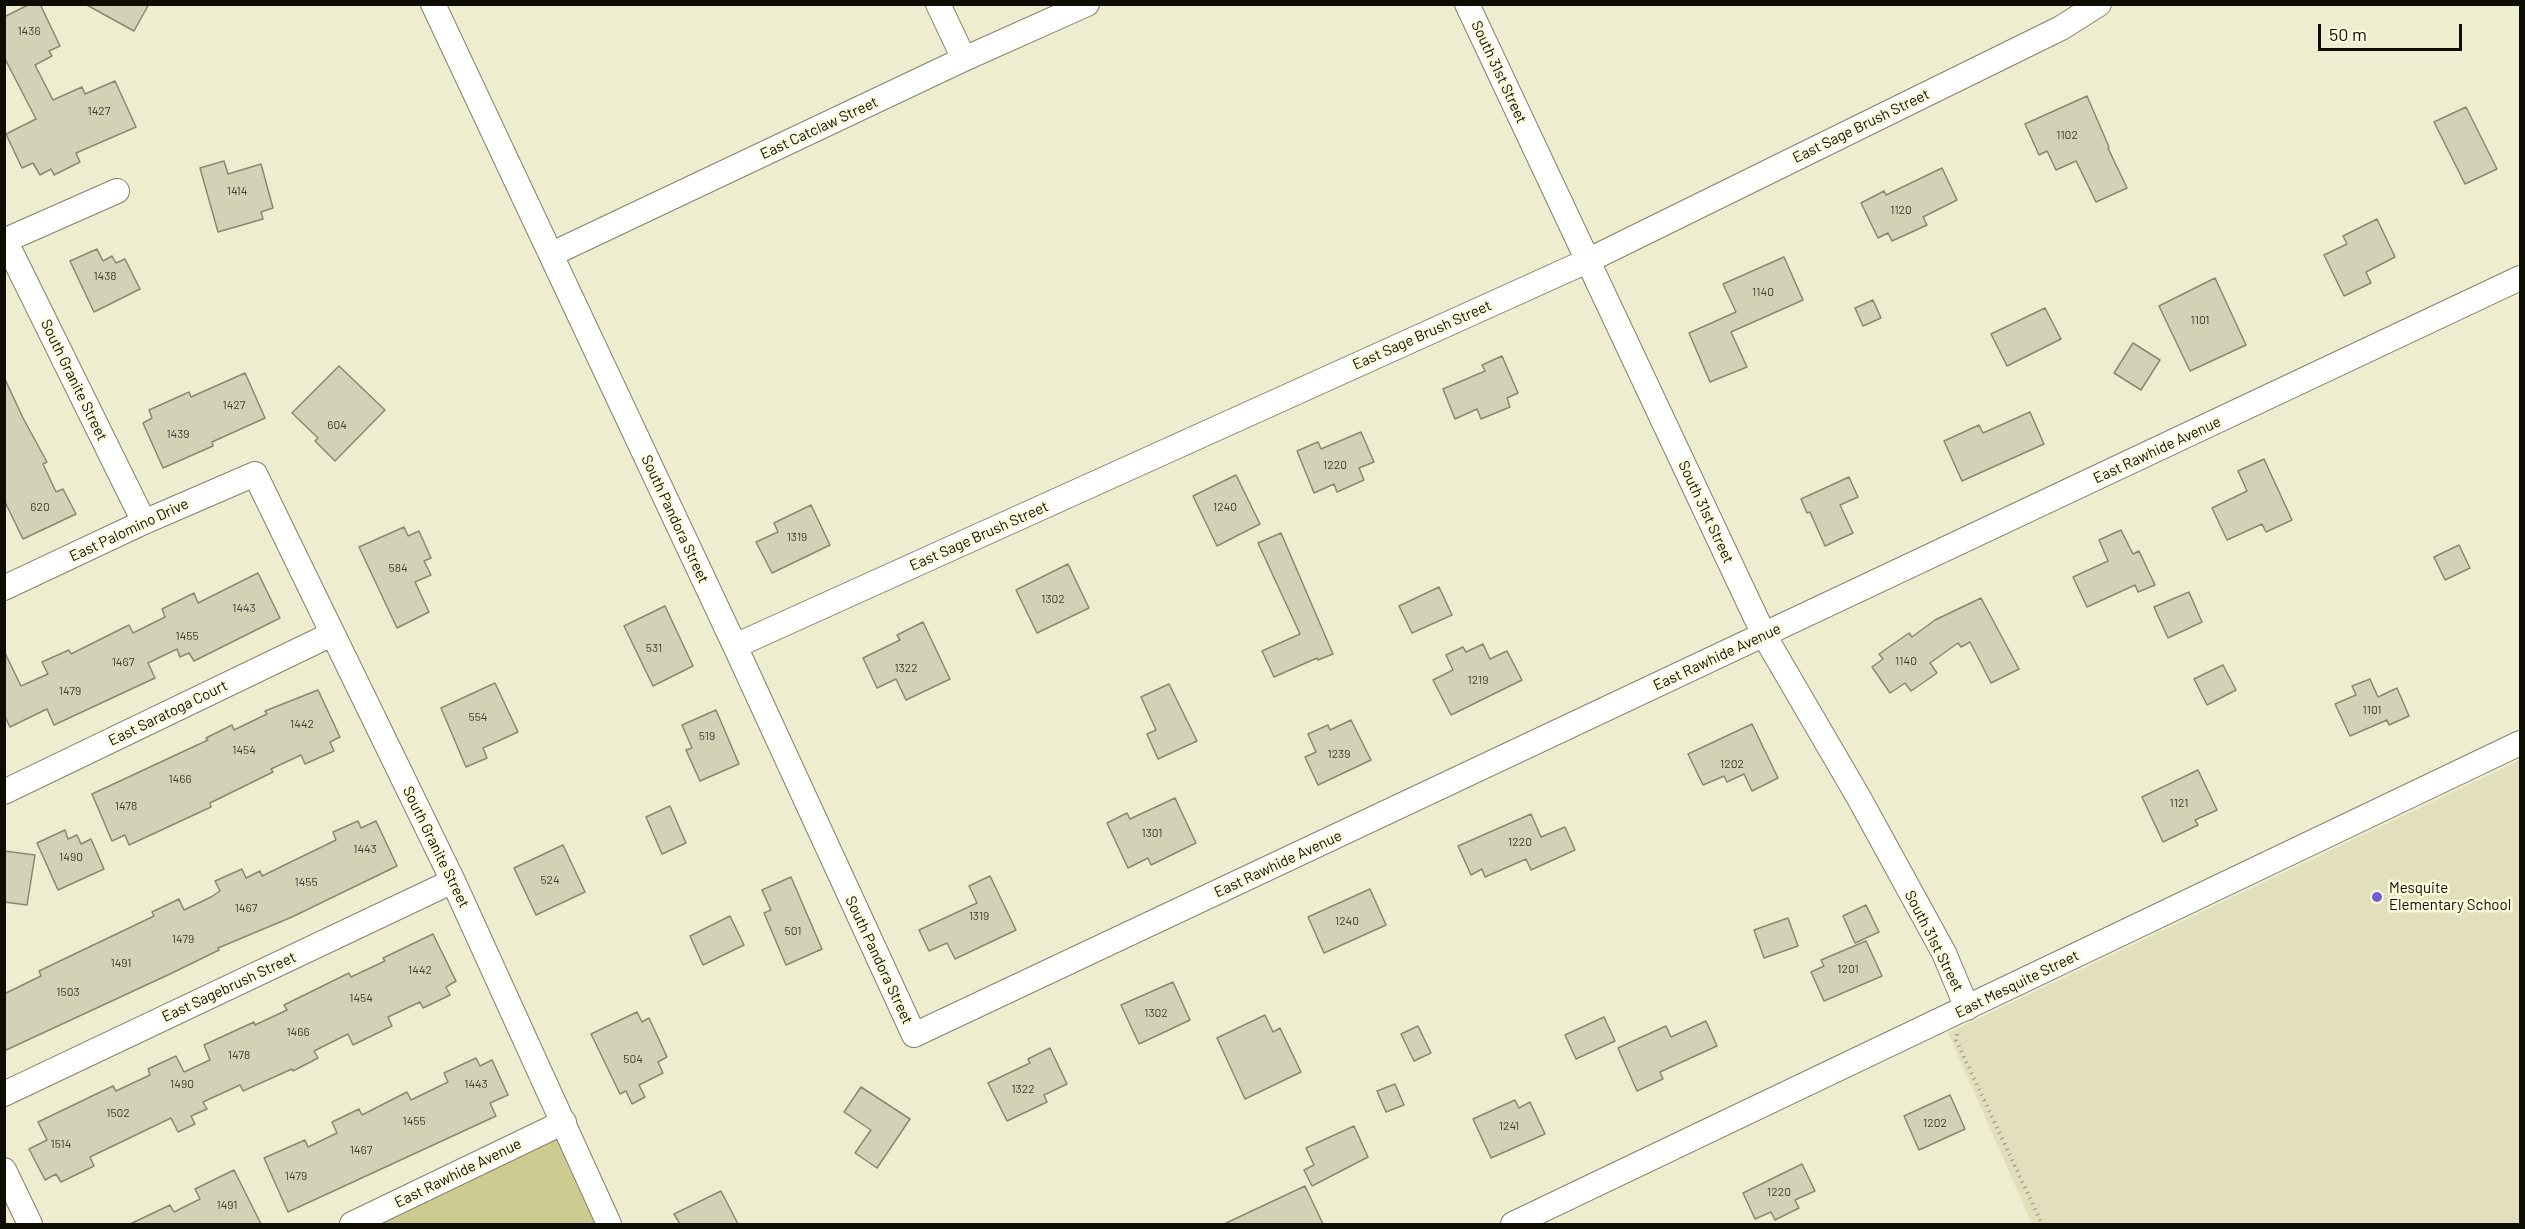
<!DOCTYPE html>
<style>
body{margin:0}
#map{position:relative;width:2525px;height:1229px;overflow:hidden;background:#eeedd0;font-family:Barlow,sans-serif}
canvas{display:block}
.frame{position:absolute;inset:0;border:6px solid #0e0d04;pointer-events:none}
.scale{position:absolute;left:2318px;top:24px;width:144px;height:27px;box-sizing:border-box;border:3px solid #0e0d04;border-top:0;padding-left:8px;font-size:18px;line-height:21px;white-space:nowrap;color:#0e0d04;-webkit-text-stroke:4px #fcfbdd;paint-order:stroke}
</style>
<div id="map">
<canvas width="2525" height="1229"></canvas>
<div class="frame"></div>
<div class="scale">50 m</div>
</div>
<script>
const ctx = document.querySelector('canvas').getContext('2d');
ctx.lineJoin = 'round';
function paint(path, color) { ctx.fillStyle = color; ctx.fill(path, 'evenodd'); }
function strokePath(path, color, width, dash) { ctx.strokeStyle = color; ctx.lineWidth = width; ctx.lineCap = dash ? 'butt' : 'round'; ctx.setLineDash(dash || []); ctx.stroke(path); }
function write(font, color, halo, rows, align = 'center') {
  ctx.font = font + ' Barlow,sans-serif'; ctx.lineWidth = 5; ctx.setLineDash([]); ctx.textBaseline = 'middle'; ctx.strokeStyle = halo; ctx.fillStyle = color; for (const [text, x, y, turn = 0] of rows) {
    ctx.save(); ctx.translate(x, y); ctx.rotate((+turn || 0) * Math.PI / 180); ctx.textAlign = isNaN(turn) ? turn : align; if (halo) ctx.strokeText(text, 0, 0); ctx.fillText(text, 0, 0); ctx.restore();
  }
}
paint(new Path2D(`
 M2520,760V1224H2032L1948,1033Z`), '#e2e0bc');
paint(new Path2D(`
 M564,1122L609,1224H352Z`), '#cecb91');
const building = new Path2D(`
 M30,4H40L60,46L49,51L52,56L35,65L53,100L82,87L85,94L115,81L136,127L76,153L80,162L54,175L51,169L40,175L33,163L22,168L6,134L36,119L4,57V17Z
 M85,4H149L134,31Z
 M2087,96L2109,147L2108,148L2127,188L2096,202L2076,161L2056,170L2047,151L2039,155L2025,124Z
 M2466,107L2497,169L2465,184L2434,122Z
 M224,161L228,174L261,164L273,208L261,212L263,219L218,232L200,168Z
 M1942,168L1957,200L1923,217L1927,225L1892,241L1888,233L1878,238L1861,203L1884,191L1886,195Z
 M2377,219L2395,257L2366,272L2371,283L2344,296L2324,255L2347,244L2343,236Z
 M97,249L103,261L112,256L116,263L125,259L140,289L94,312L70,261Z
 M1784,257L1803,300L1731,332L1747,367L1710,382L1689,333L1736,312L1723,284Z
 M2215,278L2246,345L2190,371L2159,306Z
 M1873,300L1881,318L1863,326L1855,308Z
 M2045,308L2061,339L2007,366L1991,334Z
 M2133,343L2160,360L2141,390L2114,373Z
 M1502,356L1518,393L1507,398L1510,407L1481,419L1477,409L1455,419L1443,389L1485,371L1482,365Z
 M339,366L385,410L335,461L315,441L318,438L292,413Z
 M245,373L265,418L212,442L213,446L163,468L143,423L152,418L149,410L189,392L191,397Z
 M4,377L23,418L47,462L43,464L56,492L63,489L76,514L23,539L4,500Z
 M2030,412L2044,444L1962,481L1944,441L1979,425L1983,433Z
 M1361,432L1374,462L1359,468L1364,480L1337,492L1334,484L1314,493L1297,451L1318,442L1321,449Z
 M2264,459L2292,520L2266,532L2262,524L2227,540L2212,508L2247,491L2238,471Z
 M1236,475L1260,524L1217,546L1193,496Z
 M1849,477L1858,497L1840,505L1853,533L1825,546L1810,512L1807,513L1801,499Z
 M811,505L830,545L772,573L756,542L778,532L774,523Z
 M404,527L408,536L419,531L431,558L424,561L431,575L415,582L429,612L397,628L359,547Z
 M2121,530L2133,554L2139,551L2155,585L2138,592L2135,585L2087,607L2073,577L2108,561L2099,540Z
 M1281,533L1333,654L1318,660L1317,658L1274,677L1262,651L1300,634L1258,543Z
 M2459,545L2470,568L2445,580L2434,557Z
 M1068,564L1089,608L1037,633L1016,590Z
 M258,573L280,618L194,661L189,653L180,657L177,649L148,663L155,678L54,725L47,709L10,727L4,715V651L21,686L48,674L42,662L69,650L71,654L129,625L133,633L165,617L162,609L194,593L198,603Z
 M1439,587L1452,615L1412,633L1399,606Z
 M2189,592L2202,622L2168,638L2154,607Z
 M1981,598L2019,669L1991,683L1970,642L1961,647L1958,643L1930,663L1937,673L1911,691L1905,683L1890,693L1872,667L1883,659L1879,654L1909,633L1912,637L1935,620Z
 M665,606L693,666L653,686L624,626Z
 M923,622L950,679L906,700L896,679L877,688L863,658L900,640L897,635Z
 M1483,644L1490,659L1507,651L1522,680L1451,715L1433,680L1453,670L1446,655L1463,647L1466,652Z
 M2223,665L2236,690L2207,705L2194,679Z
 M2370,679L2378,697L2397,688L2409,716L2389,725L2387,720L2350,736L2335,704L2356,695L2352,686Z
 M495,683L518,732L483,748L487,758L466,767L441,708Z
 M1169,684L1197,741L1158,759L1147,734L1156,730L1141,697Z
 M318,690L340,737L330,742L334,751L305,764L301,755L271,769L273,772L210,803L211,807L129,845L125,835L112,841L92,794L208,740L206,738L232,725L234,730L267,714L265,711Z
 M716,710L739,764L700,781L686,750L692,748L682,725Z
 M1351,720L1371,760L1318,785L1305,757L1316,752L1308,734L1328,725L1330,730Z
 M1752,724L1778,778L1752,791L1744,774L1727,782L1724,776L1703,785L1688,754Z
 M2198,770L2217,810L2195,820L2198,825L2163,842L2142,797Z
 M1175,798L1196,843L1151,865L1148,858L1128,868L1107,823L1127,813L1130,819Z
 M670,806L686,843L662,854L646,817Z
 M1531,814L1541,837L1565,827L1575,850L1531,870L1526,859L1485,877L1482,869L1471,875L1458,846Z
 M358,821L361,828L376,821L397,866L292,917L218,948L219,950L170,974L4,1051V994L41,976L39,971L154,916L152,912L179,899L184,910L211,897L220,891L215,881L242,869L246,878L260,871L262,876L336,840L333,832Z
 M65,830L68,839L77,835L81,844L91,839L104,869L58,890L37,843Z
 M563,845L585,892L536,915L514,868Z
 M4,851L35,855L27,905L4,902Z
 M990,876L1016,930L955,959L947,943L929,951L919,930L977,903L969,886Z
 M791,877L822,949L786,965L764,913L771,910L762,890Z
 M1370,889L1386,925L1324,953L1308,917Z
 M1866,905L1879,932L1855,943L1843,916Z
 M730,916L744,945L703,965L690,936Z
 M1788,918L1798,946L1764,958L1754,930Z
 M433,934L456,981L446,987L450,995L423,1008L420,1002L388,1017L392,1026L353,1045L348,1034L314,1051L318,1058L293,1071L292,1069L243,1091L240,1085L203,1102L207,1109L191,1116L195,1124L178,1132L171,1118L90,1157L94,1166L61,1182L56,1174L45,1180L29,1149L47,1140L38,1122L113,1086L116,1091L150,1075L148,1069L176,1056L184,1072L210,1060L204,1045L254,1022L255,1025L287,1010L284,1005L349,973L351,977L385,961L383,958Z
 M1866,941L1882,976L1824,1001L1811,972L1824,966L1821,960Z
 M1173,982L1190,1020L1139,1044L1121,1005Z
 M637,1012L642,1022L649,1018L667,1057L658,1062L663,1073L639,1085L645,1097L632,1104L626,1091L620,1094L591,1034Z
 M1265,1015L1273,1032L1280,1028L1301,1072L1245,1099L1217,1038Z
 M1604,1017L1615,1041L1576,1059L1565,1035Z
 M1706,1021L1717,1046L1660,1072L1663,1079L1637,1091L1618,1048L1666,1026L1671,1037Z
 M1418,1026L1431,1053L1414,1061L1401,1034Z
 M1050,1048L1067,1084L1044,1095L1047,1102L1007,1121L988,1083L1030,1063L1028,1059Z
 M476,1058L480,1066L492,1060L508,1095L490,1103L496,1116L288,1212L264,1158L305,1140L308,1147L337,1133L332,1122L359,1109L362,1115L407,1092L411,1100L448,1082L444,1073Z
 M1395,1084L1404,1105L1386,1112L1377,1091Z
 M861,1087L910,1119L877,1168L855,1153L871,1130L844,1112Z
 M1950,1095L1965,1129L1919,1150L1904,1116Z
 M1515,1100L1519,1108L1530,1102L1545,1134L1491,1158L1473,1119Z
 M1354,1126L1368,1157L1312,1186L1304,1170L1314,1165L1306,1148Z
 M1802,1164L1815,1191L1795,1200L1799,1208L1775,1220L1771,1212L1755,1219L1743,1193Z
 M234,1170L261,1224H130L170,1205L174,1212L200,1199L195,1189Z
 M1305,1186L1323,1224H1224Z
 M721,1191L738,1224H680L674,1214Z`);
paint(building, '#d4d2b6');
strokePath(building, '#8a896e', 1.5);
const minor = new Path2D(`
 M433,4L735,646L914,1035L2520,278
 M938,4L964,59
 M1467,4L1764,635L1859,798L1944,953L1967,1008
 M4,238L144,522
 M6,240L117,191
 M552,254L964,59L1087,4
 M4,588L144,522L255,474L453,881L609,1224
 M735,646L1587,261L2061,28L2099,4
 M4,792L332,634
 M4,1094L453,881
 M4,1170L30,1224
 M352,1224L564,1122
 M1513,1224L2520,743`);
strokePath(minor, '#838167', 26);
strokePath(new Path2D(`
 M1957,1034L1956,1040L2042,1224`), '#a7a68f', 4, [1.5, 4.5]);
strokePath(minor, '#fff', 24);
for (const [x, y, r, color] of [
 [2377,897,6,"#6f5ed8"]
]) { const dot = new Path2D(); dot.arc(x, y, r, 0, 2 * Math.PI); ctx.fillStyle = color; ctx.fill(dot); strokePath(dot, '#fcfbdd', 2); }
write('12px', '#403e30', null, [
 ["1436",29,31],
 ["1427",99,111],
 ["1102",2067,135],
 ["1414",237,191],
 ["1120",1901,210],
 ["1438",105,276],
 ["1140",1763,292],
 ["1101",2200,320],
 ["1427",234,405],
 ["604",337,425],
 ["1439",178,434],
 ["1220",1335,465],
 ["620",40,507],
 ["1240",1225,507],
 ["1319",797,537],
 ["584",398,568],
 ["1302",1053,599],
 ["1443",244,608],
 ["1455",187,636],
 ["531",654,648],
 ["1140",1906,661],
 ["1467",123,662],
 ["1322",906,668],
 ["1219",1478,680],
 ["1479",70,691],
 ["1101",2372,710],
 ["554",478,717],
 ["1442",302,724],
 ["519",707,736],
 ["1454",244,750],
 ["1239",1339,754],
 ["1202",1732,764],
 ["1466",180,779],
 ["1121",2179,803],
 ["1478",126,806],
 ["1301",1152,833],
 ["1220",1520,842],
 ["1443",365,849],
 ["1490",71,857],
 ["524",550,880],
 ["1455",306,882],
 ["1467",246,908],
 ["1319",979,916],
 ["1240",1347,921],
 ["501",793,931],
 ["1479",183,939],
 ["1491",121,963],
 ["1201",1848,969],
 ["1442",420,970],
 ["1503",68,992],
 ["1454",361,998],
 ["1302",1156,1013],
 ["1466",298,1032],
 ["1478",239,1055],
 ["504",633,1059],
 ["1490",182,1084],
 ["1443",476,1084],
 ["1322",1023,1089],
 ["1502",118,1113],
 ["1455",414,1121],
 ["1202",1935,1123],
 ["1241",1509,1126],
 ["1514",61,1144],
 ["1467",361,1150],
 ["1479",296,1176],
 ["1220",1779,1192],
 ["1491",227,1205]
]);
write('15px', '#0e0d04', '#fcfbdd', [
 ["South 31st Street",1499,72,65],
 ["East Sage Brush Street",1861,126,-26],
 ["East Catclaw Street",819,128,-25],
 ["East Sage Brush Street",1422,335,-24],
 ["South Granite Street",74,380,64],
 ["East Rawhide Avenue",2157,450,-25],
 ["South 31st Street",1706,512,65],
 ["South Pandora Street",675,519,65],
 ["East Palomino Drive",129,530,-25],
 ["East Sage Brush Street",979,536,-24],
 ["East Rawhide Avenue",1717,657,-25],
 ["East Saratoga Court",168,713,-26],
 ["South Granite Street",436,847,64],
 ["East Rawhide Avenue",1278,864,-25],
 ["South 31st Street",1934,941,63],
 ["South Pandora Street",879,960,65],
 ["East Mesquite Street",2017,984,-26],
 ["East Sagebrush Street",229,987,-25],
 ["East Rawhide Avenue",458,1173,-26]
]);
write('15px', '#0e0d04', '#fcfbdd', [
 ["Mesquite",2389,888],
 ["Elementary School",2389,905]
], 'left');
</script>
